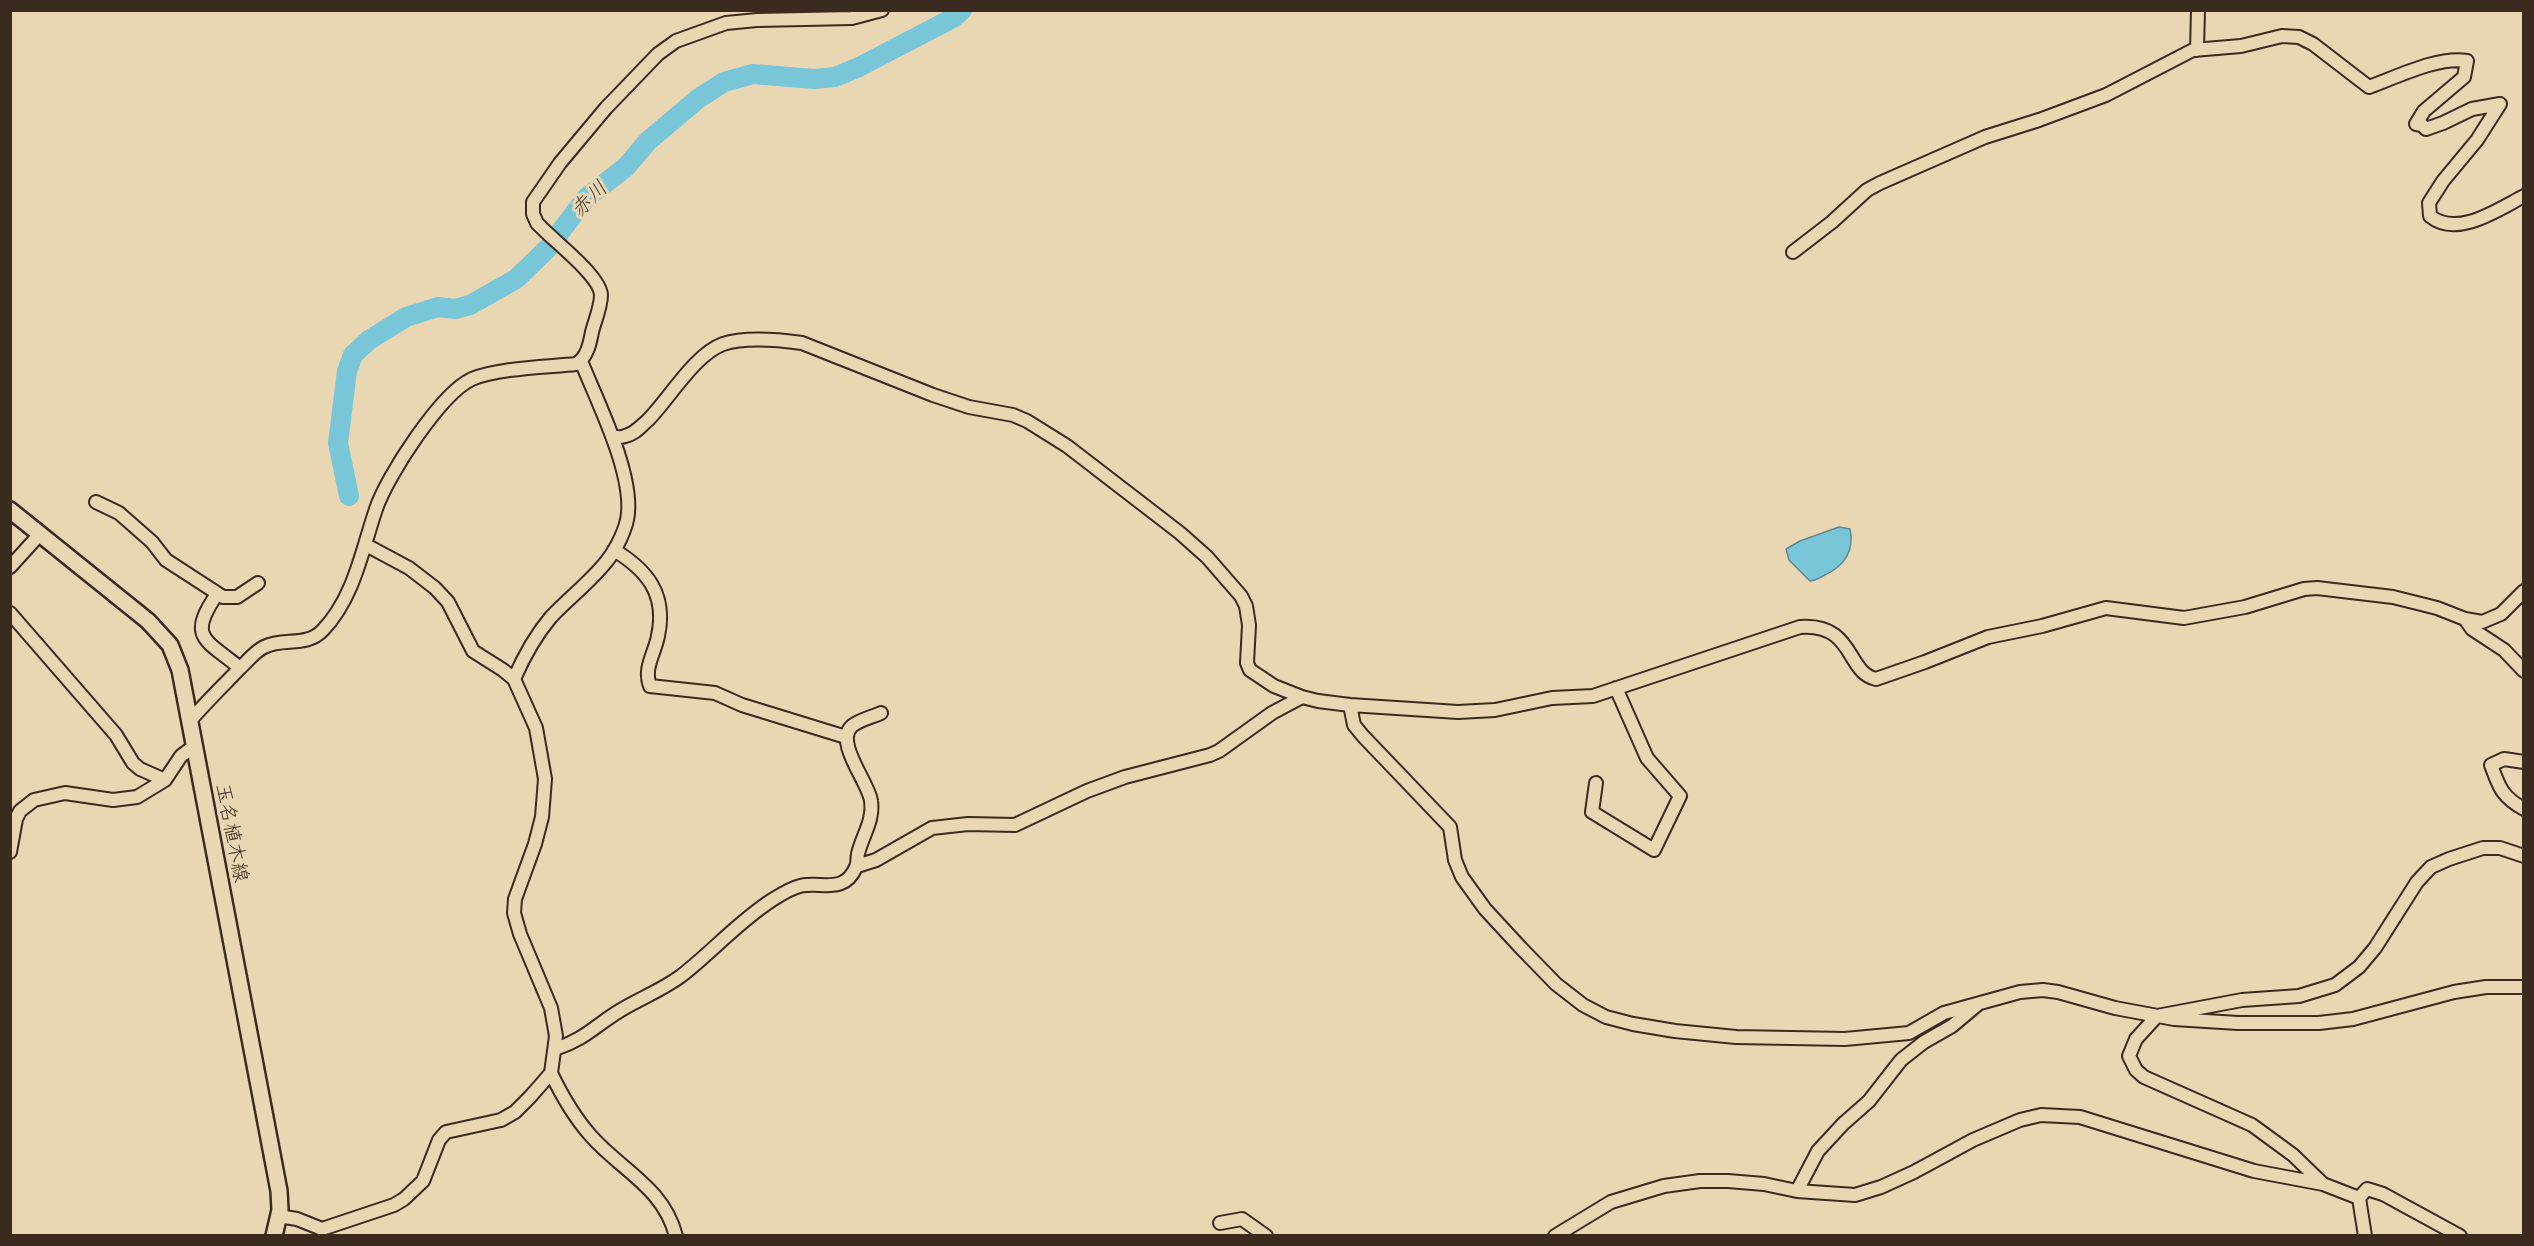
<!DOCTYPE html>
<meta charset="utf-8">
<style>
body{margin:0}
#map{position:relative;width:2534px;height:1246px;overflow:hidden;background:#e9d6b3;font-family:Pangolin,sans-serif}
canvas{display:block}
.frame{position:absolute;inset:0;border:12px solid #3b2a1e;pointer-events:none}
</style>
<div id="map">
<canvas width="2534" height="1246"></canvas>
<div class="frame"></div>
</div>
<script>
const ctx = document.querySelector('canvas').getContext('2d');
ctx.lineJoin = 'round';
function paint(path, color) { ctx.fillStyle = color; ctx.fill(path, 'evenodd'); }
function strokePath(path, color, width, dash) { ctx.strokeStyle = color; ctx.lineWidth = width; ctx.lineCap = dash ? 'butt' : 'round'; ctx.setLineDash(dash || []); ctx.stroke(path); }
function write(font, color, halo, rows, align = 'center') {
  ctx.font = font + ' Pangolin,"Klee One",sans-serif'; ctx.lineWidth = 6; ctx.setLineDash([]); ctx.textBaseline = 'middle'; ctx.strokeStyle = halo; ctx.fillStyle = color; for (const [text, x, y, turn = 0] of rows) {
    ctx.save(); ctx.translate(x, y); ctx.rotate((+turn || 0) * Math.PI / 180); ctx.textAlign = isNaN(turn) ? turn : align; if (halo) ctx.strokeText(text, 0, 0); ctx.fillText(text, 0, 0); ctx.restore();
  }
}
const water = new Path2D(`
 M1839,527L1850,529C1855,553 1843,567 1823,576C1818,578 1816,581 1810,581L1789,560L1786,549L1800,541Z`);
paint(water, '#7ac6d9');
strokePath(water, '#61888e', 1.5);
strokePath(new Path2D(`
 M349,496L338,443L347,371L353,355L369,340L406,317L438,307L455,309L470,305L516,279L548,248L586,198L626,167L648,141L699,98L724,82L753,74L814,79L835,77L859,67L953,18L962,10`), '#7ac6d9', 20);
const minor = new Path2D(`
 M2197,50L2198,10
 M1793,252L1832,222L1867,190L1880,183L1985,137L2039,120L2106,95L2193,50L2241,46L2282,36L2299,37L2313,44L2369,87C2397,77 2438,56 2467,61L2464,77L2424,111L2416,124L2422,125L2426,129L2443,123L2472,109L2500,104L2477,140L2443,181L2429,203L2430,216C2457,238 2497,210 2524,196
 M612,436C616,437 621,438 625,436C635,434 641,426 648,420C669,399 695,354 723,344C744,337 780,340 802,343L933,395L969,407L1013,415L1027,421L1067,446L1180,533L1207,557L1241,596L1246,606L1249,625L1247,663L1250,670L1274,686L1302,697
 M96,502L119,513L152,542L166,560L223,597H237L258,583
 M614,550C647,570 667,594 658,636C655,653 643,668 650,686L715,693L742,705L846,737
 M10,567L40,534
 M217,594C187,638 205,639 240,668
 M10,613L116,735L133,763L140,769L165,780
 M2465,619L2472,629L2504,650L2524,671
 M514,679C524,656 535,636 551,617C569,598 590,582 606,562C616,550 627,528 628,513C632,470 597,401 581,361
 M1350,705L1354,725L1363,736L1450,827L1455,860L1462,877L1485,909L1521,948L1556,984L1583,1005L1606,1017L1633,1024L1675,1031L1736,1037L1845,1039L1909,1033L1944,1013L2020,992L2043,990L2058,992L2115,1008L2174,1019L2238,1023H2319L2353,1019L2454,992L2486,987H2524
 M190,721C206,702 223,686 240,668C248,661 254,652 264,647C284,637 306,648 323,630C354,598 362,550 376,509C387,476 441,393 472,379C497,368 548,367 576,364C587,358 590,343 592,332C595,320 601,307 601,295C600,275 551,239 537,223L533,214V202L560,163L606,108L658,54L676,41L726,23L757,20L852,18L882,10
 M2524,762L2504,759L2491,765C2499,787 2502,797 2524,809
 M1596,783L1592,812L1654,850L1680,796L1647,758L1616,688
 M10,852L16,819L20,811L34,800L65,793L113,800L137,797L165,780L181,756L193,747
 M857,866L876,860L932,828L968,824L1015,825L1087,791L1125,777L1210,755L1219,751L1272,713L1302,697L1318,701L1350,705L1458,712L1495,710L1552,698L1593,696L1800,627C1855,623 1846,673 1876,679L1925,662L1988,637L2042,626L2106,608L2184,618L2245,607L2304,589L2317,588L2393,597L2437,608L2465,619L2482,622L2501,614L2524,591
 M555,1049C586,1039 597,1024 621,1010C641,998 662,990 681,976C712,952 738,922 772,900C780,895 791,888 800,886C821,881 844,895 856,867C858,863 857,858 858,854C862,836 874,821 871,801C869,783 834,742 852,726C859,720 872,717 881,713
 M551,1073C562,1096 574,1117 591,1136C622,1171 663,1187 676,1236
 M2322,1183L2293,1155L2252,1125L2144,1077L2136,1070L2129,1056L2136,1039L2157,1016L2242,1000L2299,996L2335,985L2359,967L2375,948L2417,882L2431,867L2449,859L2483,848H2500L2524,856
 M1797,1191L1818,1151L1843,1124L1869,1101L1901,1060L1924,1042L1952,1026L1977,1005
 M278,1216L297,1219L322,1229L394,1205L404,1199L423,1181L439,1140L446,1132L501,1120L515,1112L530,1097L551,1073L556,1036L551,1008L520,934L514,913L515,899L535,844L542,817L545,779L536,728L514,679L503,670L473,651L448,602L435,588L409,568L366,545
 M1220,1223L1242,1219L1266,1236
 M1555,1236L1611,1202L1664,1186L1700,1181H1728L1764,1184L1797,1191L1855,1195L1881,1187L1914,1172L1973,1140L2020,1120L2041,1115L2080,1117L2254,1171L2323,1184L2359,1198
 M2365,1236L2359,1198L2367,1189L2383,1194L2460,1236`);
const major = new Path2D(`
 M10,510L148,621L170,645L180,670L279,1191L280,1210L274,1236`);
strokePath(minor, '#3b2a1e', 16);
strokePath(major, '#3b2a1e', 20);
strokePath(minor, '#e9d6b3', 12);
strokePath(major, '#e9d6b3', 15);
write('20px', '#3b2a1e', '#e9d6b3', [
 ["玉名植木線",231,833,79]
]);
write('italic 21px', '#44413a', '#e9d6b3', [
 ["赤川",590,200,-45]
]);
</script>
